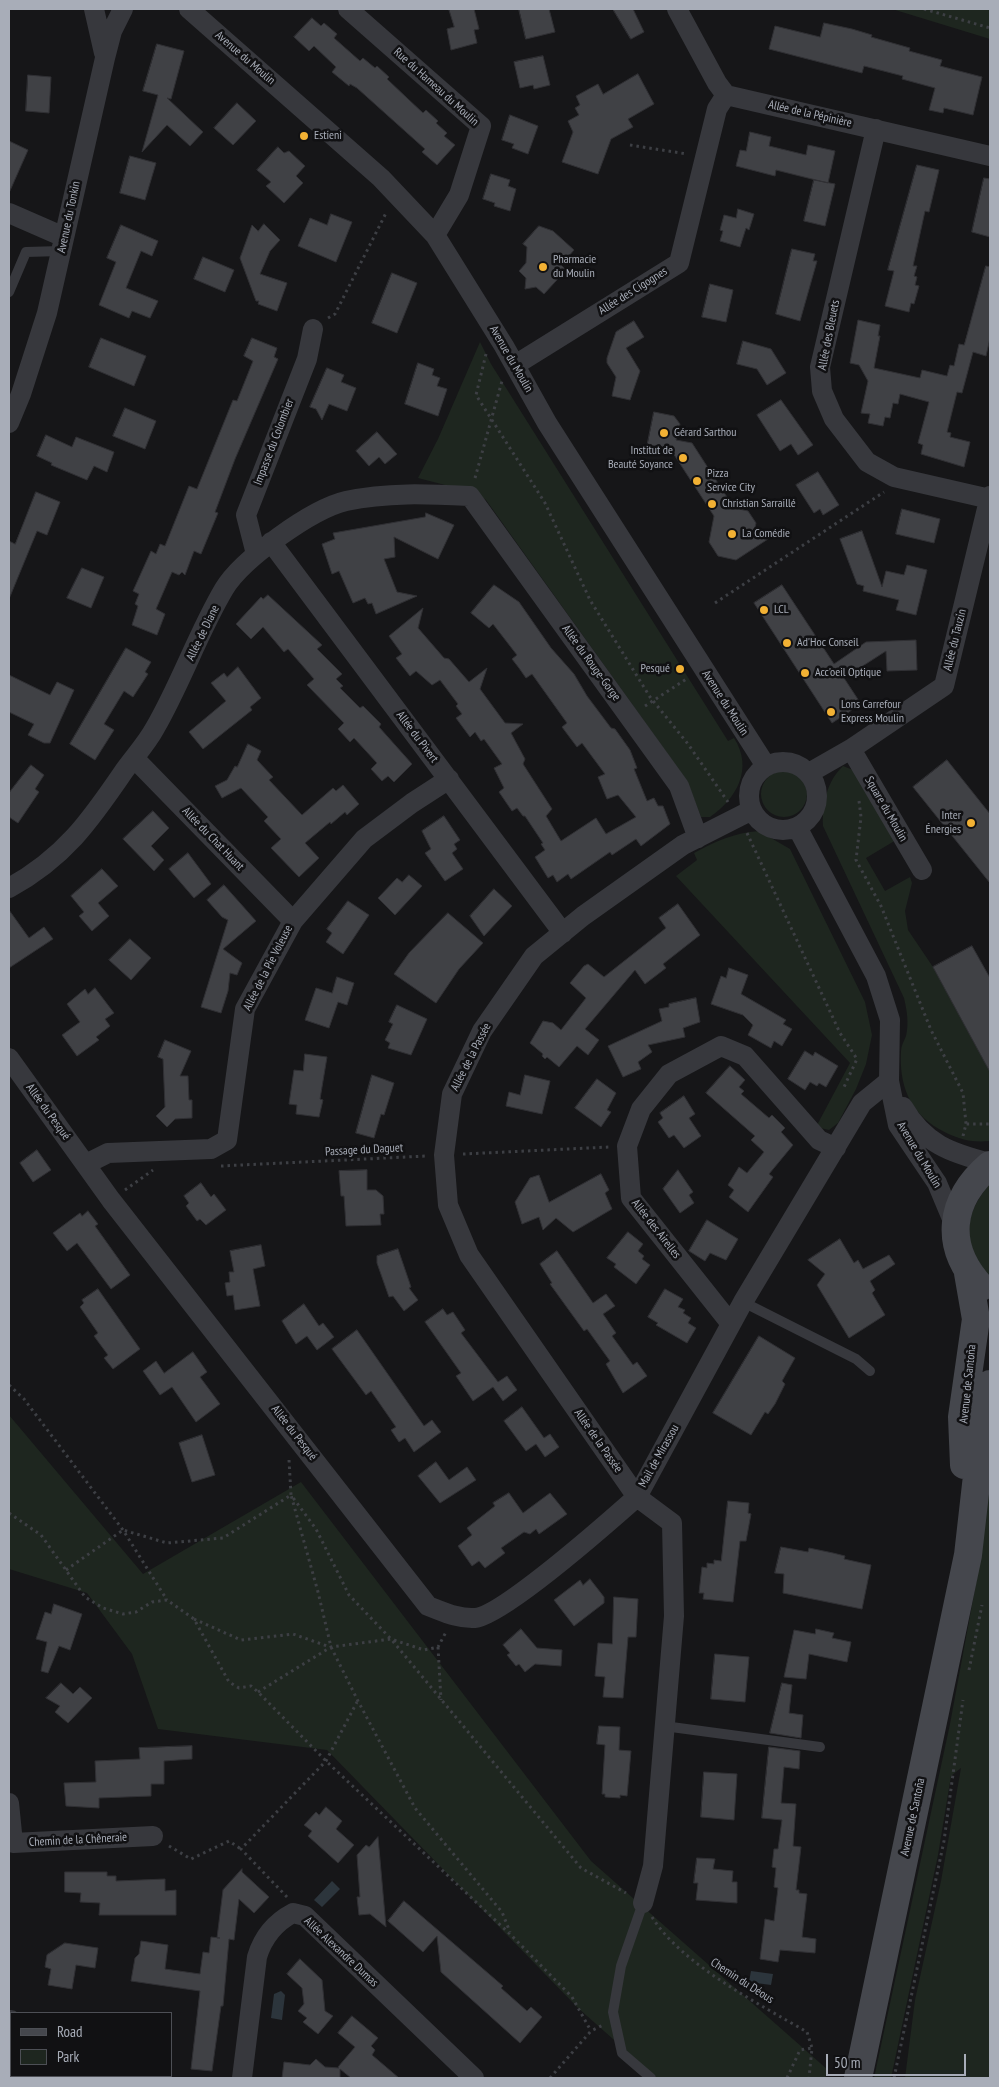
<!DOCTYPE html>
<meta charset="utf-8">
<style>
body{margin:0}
#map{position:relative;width:999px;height:2087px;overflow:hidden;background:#161618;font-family:"PT Sans Narrow",sans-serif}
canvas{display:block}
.frame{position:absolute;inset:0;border:10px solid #a8adb8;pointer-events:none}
.legend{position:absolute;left:10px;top:2012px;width:162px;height:65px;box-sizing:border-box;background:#111113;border:1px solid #4d4f55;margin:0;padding:6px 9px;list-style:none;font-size:15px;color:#a8adb8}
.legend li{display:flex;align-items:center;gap:10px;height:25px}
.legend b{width:25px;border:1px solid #4d4f55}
.scale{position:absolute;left:826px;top:2054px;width:140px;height:22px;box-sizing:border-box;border:2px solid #a8adb8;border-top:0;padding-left:6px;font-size:15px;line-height:18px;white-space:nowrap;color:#a8adb8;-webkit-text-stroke:4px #111113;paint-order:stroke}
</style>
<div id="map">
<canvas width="999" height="2087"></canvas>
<div class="frame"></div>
<ul class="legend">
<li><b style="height:6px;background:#45474d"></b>Road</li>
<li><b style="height:14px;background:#1e261f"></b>Park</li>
</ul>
<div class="scale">50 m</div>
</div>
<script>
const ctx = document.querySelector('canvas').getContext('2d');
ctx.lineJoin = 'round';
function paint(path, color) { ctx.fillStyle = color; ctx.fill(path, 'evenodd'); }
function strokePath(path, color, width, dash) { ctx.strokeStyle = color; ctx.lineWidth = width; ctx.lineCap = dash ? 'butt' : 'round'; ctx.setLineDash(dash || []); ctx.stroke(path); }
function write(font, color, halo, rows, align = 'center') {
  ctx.font = font + ' "PT Sans Narrow",sans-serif'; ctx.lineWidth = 5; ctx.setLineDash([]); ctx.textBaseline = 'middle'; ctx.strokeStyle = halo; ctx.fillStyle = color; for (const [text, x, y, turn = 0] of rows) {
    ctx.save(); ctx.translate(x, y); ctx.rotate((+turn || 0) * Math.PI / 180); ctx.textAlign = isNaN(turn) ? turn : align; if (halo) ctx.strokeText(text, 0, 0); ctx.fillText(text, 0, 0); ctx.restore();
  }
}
paint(new Path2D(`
 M892,9H990V39Z
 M480,342L491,364L728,741L734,738C754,769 736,799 710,817H701L687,781L486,500L476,493L418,478L438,439Z
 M843,766L858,772L896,840L866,858L885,891L910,877L912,883L905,911L908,930L933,967L990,1072V1141C970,1143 957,1139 939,1129C909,1112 899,1084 901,1051C901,1046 904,1041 906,1036C909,1023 907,1011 904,998L823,826C822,804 827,781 843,766Z
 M761 794a23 23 0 1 1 46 0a23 23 0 1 1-46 0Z
 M759,831L790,849L865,1002L872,1035L866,1064L856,1089L838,1123L829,1130L816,1127L850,1063L676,876L697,860L694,853C716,841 734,833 759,831Z
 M990,1183V1278C962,1242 962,1218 990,1183Z
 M9,1415L143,1574L301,1482L591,1861L828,2070L825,2078H657L578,2008L327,1750L158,1729L132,1654L87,1593L9,1569Z
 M990,1426V2078H905L915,2000L941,1881L961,1768L951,1776L938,1855L891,2078H874L950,1724L977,1578Z`), '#1e261f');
paint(new Path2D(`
 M332,1881L340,1889L322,1907L314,1900Z
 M751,1971L773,1974L771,1985L749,1982Z
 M281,1991L285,1995L282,2020L271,2018L274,1994Z`), '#2c353c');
const building = new Path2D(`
 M449,9H474L479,29L474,30L477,43L451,50L447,29L454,27Z
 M519,9H549L555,32L526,39Z
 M613,9H633L644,32L631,39Z
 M312,18L321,26L324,23L337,34L334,38L360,61L363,58L375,68L377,66L389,77L387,79L407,98L423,113L426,110L438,121L436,123L447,133L444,136L455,145L437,165L422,152L425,149L357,88L350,84L349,86L332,72L336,67L314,46L309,51L294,37Z
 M824,23L852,29L872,35L871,37L910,48L909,51L942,60L940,66L982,77L973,115L944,108L943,113L929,110L935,88L902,79L903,76L864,66L862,73L769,49L775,26L820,37Z
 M157,44L184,51L171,99L167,98L203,132L190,146L167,125L142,152L158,95L143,91Z
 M543,56L550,85L534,89L533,85L520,88L514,62Z
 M638,74L654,104L628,119L633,127L611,139L598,174L562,162L573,132L568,121L579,115L575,108L580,105L576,96L598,84L603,94Z
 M28,75L51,77L49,113L26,111Z
 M237,103L256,121L233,145L214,128Z
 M510,115L538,126L528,154L512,148L514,144L502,140Z
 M750,132L771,137L769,146L806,155L808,145L835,151L828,183L776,170L775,176L736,166L740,150L746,151Z
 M9,141L28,150L9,193Z
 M278,147L284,153L289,151L305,166L296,176L303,183L284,203L266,186L271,182L257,170Z
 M130,156L156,163L145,200L120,193Z
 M917,165L939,170L929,212L925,211L913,266H917L914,276L917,277L915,285L919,286L914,304L911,303L909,312L885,306L894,271L888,270Z
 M491,174L510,180L508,186L516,189L510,211L494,206L495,203L483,199Z
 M984,178L990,179V237L972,232Z
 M814,180L835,184L825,226L804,221Z
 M738,209L754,214L749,230L746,228L740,247L720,241L723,231L720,230L724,215L736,218Z
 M331,214L352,222L336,262L298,246L310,218L327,225Z
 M264,224L280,240L270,251L260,274L287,283L277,311L258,304L259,301H256L240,258L252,225L258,231Z
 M121,225L158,241L152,256L141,251L126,288L158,301L150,318L132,311L129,318L99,305L116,262L107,258Z
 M539,226L553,231L574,250L561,265L566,270L544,294L536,287L525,289L526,278L519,271L526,263L527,247L523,244Z
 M792,249L815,254L813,261H817L800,321L776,314Z
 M203,257L234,270L225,292L194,279Z
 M986,266L990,267V338L986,356L973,352L962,393L957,392L947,432L951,433L950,437L970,442L964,467L921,454L923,445L918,443L929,402L900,394L898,404L893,403L890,418L885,417L883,426L868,423L870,414L861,413L868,381L859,365L850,363L858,320L880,325L878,336H880L874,368L920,378L922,370L947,376L950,365L954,366L959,344L964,345Z
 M392,273L417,283L397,333L372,323Z
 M710,284L733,290L726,322L702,317Z
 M634,321L644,337L626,348L640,371L630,400L612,396L616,377L607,363V358L616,332Z
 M101,338L146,356L134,386L89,367Z
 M252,338L277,348L274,357L278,359L235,459L215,512L218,513L201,554L194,551L185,575L182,572L179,575L172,572L156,609L165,614L157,635L132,625L138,606L135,604L139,594L133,591L151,551L156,554L160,544L165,546L189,486L197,489L233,400L237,401L253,361L244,356Z
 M743,341L771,349L786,373L767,385L757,369L737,364Z
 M418,363L434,369L432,375L440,378L437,386L447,389L438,416L405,404Z
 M327,368L344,375L341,382L356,388L347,411L329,404L322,420L316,409L310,407Z
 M781,400L813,445L798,455L791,444L780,451L757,415Z
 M125,408L156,421L145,449L113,436Z
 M654,412L674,416L680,424L676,440L692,443L734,508L748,511L756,523L753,536L768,539L736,560L718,556L709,542L714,516L673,453L647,447Z
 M377,432L397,454L385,464L379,457L369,466L356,451Z
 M46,435L72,447L76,437L114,452L107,472L94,466L87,480L51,465L52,463L37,456Z
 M818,472L839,505L823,515L820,509L814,513L796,485Z
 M36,492L60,502L47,535L37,531L9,599V541L15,544Z
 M902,509L940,519L934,543L896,534Z
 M426,513L454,525L438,559L394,537L395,557L384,559L397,592L417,596L376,614L372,603L368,604L365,598L353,603L339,571L332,574L322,544L335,539L333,533L425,517Z
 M862,531L882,587L886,571L904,575L907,565L927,570L916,615L896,610L899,600L863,591L864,586L857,584L840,539Z
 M82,568L104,577L91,608L67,598Z
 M494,585L519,602L551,648L574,674L587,696L611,728L615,729L630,750L637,768L634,769L647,801L654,798L658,806H663L670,824L641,846L636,839L612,855L610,852L571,879L568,874L557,882L553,875L548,878L535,857L545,850L541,844L543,843L525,816H523L517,808L512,811L499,792L504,788L494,768L502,764L484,739L481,741L475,732L470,737L456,718L462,714L456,706L458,704L440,680L432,685L416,671L410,676L396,658L402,654L389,636L423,608L418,628L444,658L449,659L469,682L487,668L480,689L505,723L523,724L511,733L525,759L523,764L552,809L546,816L561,841L596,818L606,834L636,817L618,795L607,799L598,777L605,774L582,743L577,747L562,727L567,723L532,674L526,678L519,668L512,659L517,655L493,624L489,628L471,613Z
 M782,585L834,664L866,642L916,640L917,670L887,671L886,651L844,678L861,704L832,723L754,603Z
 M268,595L322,645L317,649L342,674L336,679L343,686L340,688L360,708L363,706L381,724L379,727L412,764L394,782L388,776L382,781L371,769L377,763L354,738L350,742L338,729L344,723L307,685L314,679L288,649L284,652L263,627L251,639L236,624L261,597L263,599Z
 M126,648L151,662L145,672L148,674L133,697L124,691L104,724L114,730L95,760L70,744Z
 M238,667L261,698L250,707L252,710L203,749L189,732L226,701L211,683L224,673L227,677Z
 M9,675L50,695L57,682L74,690L50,743H44L28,735L34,724L9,712Z
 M248,744L261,751L257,760L273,777L269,780L302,815L333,788L336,791L343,785L359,804L347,815L345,812L331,824L330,822L305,843L319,858L299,877L271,848L281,839L264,821L268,817L241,788L222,798L215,786L227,780L235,766L237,767Z
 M947,760L990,814V883L913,787Z
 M31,765L44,775L35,789L39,792L18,823L9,817V793Z
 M153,811L169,828L151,846L164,860L154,871L123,839Z
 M444,816L460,840L454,844L457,849L452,853L463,869L445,881L425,853L431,849L422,831Z
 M188,853L211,884L194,898L169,869Z
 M102,869L118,886L98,903L109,916L92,931L79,916L84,912L71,896Z
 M409,875L422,886L395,915L378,898L397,878L402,882Z
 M224,885L256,921L223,949L242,963L237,975L230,973L228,991L221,1013L201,1007L228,920L222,917L207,900Z
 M494,889L512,906L484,936L470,916Z
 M348,901L369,915L343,954L326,942L332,933L327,929Z
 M678,904L700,935L663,964L666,968L645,984L635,970L585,1029L599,1040L588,1055L577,1046L559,1067L547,1057L545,1059L542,1056L543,1054L530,1043L543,1021L553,1023L561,1030L586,998L570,983L584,966L588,964L604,977L666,928L659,918Z
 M9,910L29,938L44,927L53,939L9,968Z
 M448,913L483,943L459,969L436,1003L394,974L409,953Z
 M130,939L151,958L131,980L109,960Z
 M972,946L990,978V1072L933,967Z
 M729,968L748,975L741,994L786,1020L783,1024L792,1029L782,1046L774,1041L771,1048L748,1035L753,1025L743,1015L711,1004L721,976L726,978Z
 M337,977L354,983L347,1005L338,1002L329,1028L305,1020L316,988L332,993Z
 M95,988L114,1013L105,1019L110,1026L96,1037L99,1040L77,1056L62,1035L80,1022L67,1004L85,989L88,994Z
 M696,998L700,1022L683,1028L685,1037L648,1045L652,1052L638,1062L641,1069L623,1077L608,1046L662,1021L659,1009L669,1007V1004Z
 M397,1005L427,1019L411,1055L388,1048L390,1043L385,1040L393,1024L389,1022Z
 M165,1040L191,1051L180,1076H188L189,1100H192V1118L175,1119L167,1127L156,1116L165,1107L163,1059L158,1057Z
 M805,1051L813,1056L815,1052L838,1066L826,1087L819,1083L817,1086L810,1082L805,1090L788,1079Z
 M305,1054L327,1057L320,1099L323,1100L319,1117L296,1114L297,1105L289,1104L294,1070L303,1071Z
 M730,1066L745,1080L739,1087L744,1091L741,1094L769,1118L772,1115L785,1128L781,1132L793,1145L769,1174L773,1177L748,1212L729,1197L734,1190L728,1185L739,1167L747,1173L764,1152L751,1140L755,1136L706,1093Z
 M372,1075L394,1083L384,1115L381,1114L374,1138L356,1133Z
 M525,1075L550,1081L542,1114L506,1106L509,1092L520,1095Z
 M597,1079L616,1093L607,1110L611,1112L601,1127L575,1108Z
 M684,1096L695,1114L689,1118L701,1136L684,1148L674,1135L669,1138L658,1122L663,1118L660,1113Z
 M37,1150L51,1170L33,1182L20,1163Z
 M367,1170V1190H376L383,1196L384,1214H380L381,1225L346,1226L344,1196H341L339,1171Z
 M678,1170L693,1192L689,1195L694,1203L680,1213L663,1189Z
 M601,1174L609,1190L605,1193L612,1209L573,1232L556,1218L543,1230L539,1217L522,1224L515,1202L530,1178L539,1175L549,1202Z
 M201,1183L211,1197L214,1194L226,1210L206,1225L200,1219L197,1221L186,1206L189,1203L184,1196Z
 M88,1211L98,1224L95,1226L130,1275L111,1289L77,1243L67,1251L53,1233L80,1213L82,1216Z
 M707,1220L738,1239L726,1260L710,1253L705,1261L689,1251Z
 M628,1232L643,1244L638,1251L644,1256L642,1259L650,1265L636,1284L614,1267L616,1264L607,1258Z
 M840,1239L854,1263L858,1260L863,1269L889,1255L895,1264L870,1281L875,1290L872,1293L885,1315L849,1338L817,1285L825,1274L808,1260Z
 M261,1245L265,1266L253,1269L260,1306L235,1310L233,1295L227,1296L225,1283L230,1282L229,1272H234L230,1251Z
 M398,1249L411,1287L409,1288L418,1300L404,1311L393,1296L389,1297L377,1263V1256Z
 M557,1251L593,1303L606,1294L615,1306L603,1314L616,1333L612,1336L633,1365L637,1362L647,1376L623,1393L606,1364L610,1361L587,1329L584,1331L550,1284L552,1283L540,1264Z
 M98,1289L140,1349L113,1369L104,1358L108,1355L94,1336L98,1333L80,1307L84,1303L82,1300Z
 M665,1289L683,1299L678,1307L685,1310L683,1313L691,1318L688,1323L696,1328L687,1343L656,1325L658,1323L648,1317Z
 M304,1304L319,1326L323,1323L334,1337L317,1350L307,1336L296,1344L282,1321Z
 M443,1309L447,1315L453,1312L465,1330L461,1333L498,1382L507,1376L517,1390L503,1401L493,1387L473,1401L456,1376L461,1373L425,1322Z
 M357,1330L424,1426L432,1420L441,1432L414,1452L405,1438L399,1442L391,1430L396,1427L371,1391L366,1395L332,1349Z
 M759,1336L795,1358L782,1381L785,1384L775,1404L768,1414L765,1412L751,1435L713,1413Z
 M193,1352L207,1372L200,1377L220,1404L196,1422L172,1387L160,1395L143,1371L156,1361L164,1373Z
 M522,1407L544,1438L550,1434L559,1447L545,1457L536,1444L526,1451L504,1421Z
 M202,1435L215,1475L192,1482L179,1443Z
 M436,1462L449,1480L467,1467L476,1480L440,1503L418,1476Z
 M509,1493L523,1513L550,1493L567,1514L539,1534L536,1529L530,1534L524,1532L501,1548L505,1553L485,1568L479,1561L472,1566L458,1546L472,1535L467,1528L495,1506L493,1503Z
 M728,1501L749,1503L748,1513L751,1514L746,1541H740L733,1602L703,1599L704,1593H699L702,1567L707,1568V1563L714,1564V1560L721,1561Z
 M781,1547L808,1552L809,1548L833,1553L845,1556L844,1559L871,1565L862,1609L783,1593L784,1574L775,1573Z
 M590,1579L604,1597V1603L574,1626L554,1600L580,1580L583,1585Z
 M614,1597L638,1599L636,1637H628L623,1698L603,1697L605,1677L595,1676L598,1643L612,1644Z
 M54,1604L82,1614L70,1650L59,1646L48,1673L41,1671L47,1642L36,1639L45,1612L51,1614Z
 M521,1629L537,1648L562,1650L561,1666L535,1664L525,1672L519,1664L516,1666L507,1655L510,1653L503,1645Z
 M816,1629L834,1633L832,1638L851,1642L847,1662L809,1654L806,1679L784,1677L794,1630L815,1634Z
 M715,1654L749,1657L745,1702L711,1699Z
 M61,1683L73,1694L80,1687L92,1698L68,1723L55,1712L60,1706L46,1698Z
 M782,1683L792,1685L789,1713L803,1715L801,1738L770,1733Z
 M599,1726L620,1727L619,1750L631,1751L627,1796L620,1795V1798L605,1797V1794H602L605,1745L597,1744Z
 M192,1746V1759L164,1761V1784H151V1796L99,1798V1808L66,1806L64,1783L96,1782L95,1761L140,1759L139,1748Z
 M769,1747L800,1751L799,1769L784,1767L781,1803L796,1804L793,1846L801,1847L796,1890H799V1893L807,1894L802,1937L816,1939L815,1953L780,1950L778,1962L760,1959L765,1919L774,1921L778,1888L774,1887L776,1868L772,1867L774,1849H778L782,1820L762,1818Z
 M704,1772L737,1774L734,1820L701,1817Z
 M326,1807L342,1821L336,1829L354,1845L338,1863L308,1836L312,1831L304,1825L316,1812L319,1815Z
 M378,1837L386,1927L370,1914L359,1915L357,1897H360L357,1855L366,1845L369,1847Z
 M697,1858L715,1859L713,1869L733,1871L732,1882H737V1903L696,1900L698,1883H694Z
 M242,1869V1872L269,1897L254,1913L239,1899L234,1940L229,1939L223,2006H221L212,2071L191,2069L200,1991L131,1981L135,1958L139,1954L141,1941L168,1945L165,1969L200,1974L203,1952L209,1953L211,1937L220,1938H217L223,1890Z
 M65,1872H107V1876H116V1881L165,1879V1891L176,1890V1915H99L100,1903L80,1902L81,1893L65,1892Z
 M404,1901L503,1986L501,1988L527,2011L531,2007L542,2017L520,2043L441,1972L437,1936L423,1952L388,1921Z
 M65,1943L98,1948L95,1968L76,1965L72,1989L48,1985L51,1969L45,1967L47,1955Z
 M300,1959L322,1980L325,2011L333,2016L318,2034L303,2022L307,2018L298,2011L304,2004L302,1988L287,1974Z
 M352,2016L378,2038L371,2046L375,2050L372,2055L399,2078H351L340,2069V2078H282L284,2062L310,2065L316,2059L325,2067L339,2068L338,2067L355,2047L338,2033Z`);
paint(building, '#404145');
strokePath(building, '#303034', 1);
strokePath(new Path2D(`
 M924,9L990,28
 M630,145L687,154
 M328,318L335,314L387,211
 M486,354L476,395L545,503L590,600L650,697L688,744L728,802
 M475,478L502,381
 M715,603L884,492
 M645,706L688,678
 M859,801L861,817L856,860L881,906L931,1030L963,1093L966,1124
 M747,833L840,1033L857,1059L844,1087
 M963,1136L966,1124H990
 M463,1154L609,1147
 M221,1166L427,1156
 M125,1190L153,1170
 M9,1385L24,1399L123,1530L167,1600
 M289,1460L291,1495L316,1529L349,1595L391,1639L581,1868L626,1893
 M9,1513L41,1535L85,1597L103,1608L123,1614L136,1612L152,1602L167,1600L194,1619L229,1682L239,1688L251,1686L258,1692L326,1761L511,1935L572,1997L591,2031
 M66,1570L123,1530L167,1543L223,1538L291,1495L318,1592L331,1647L358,1701L415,1808L502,1912L510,1932
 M194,1619L241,1640L293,1634L330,1647
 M438,1647L441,1700
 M969,1670L982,1605
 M258,1692L331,1647L391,1639L424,1650L438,1647L446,1632
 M169,1846L191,1859L229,1841L241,1849
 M287,1897L241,1849L326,1761L357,1702
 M652,1917C681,1964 759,2004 807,2032L812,2048L809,2078
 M550,2078L591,2031L603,2025
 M787,2078L800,2050L812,2048
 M894,2078L944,1841L963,1700`), '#3d3f44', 3, [2.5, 4]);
strokePath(new Path2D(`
 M9,292L26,252L61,251
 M743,1302L856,1359L870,1371
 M664,1726L820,1747
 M643,1903L621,1966L613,2012L622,2053L651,2078`), '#37383d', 10);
strokePath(new Path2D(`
 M94,9L104,53
 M189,9L381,178L435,235L504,346L547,423L766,766
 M348,9L481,126L459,195L435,235
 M677,9L717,83L726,95L990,156
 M876,129L820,367L822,391L834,419L867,462L894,477L990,499
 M9,213L64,237
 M515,365L679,263L717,109L726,95
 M9,423L21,394L47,313L105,58L112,31L123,9
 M271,542L563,933
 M256,554L246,515L307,359L313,329
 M851,749L922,870
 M134,758L293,921
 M749 796a34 34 0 1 1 68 0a34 34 0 1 1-68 0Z
 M809,773L851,749L944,686L990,496
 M797,827L876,976L890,1020L889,1081L898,1125L937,1183L955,1226
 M9,888C64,858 90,821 124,771C134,757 147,743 155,728C181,683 198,633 224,589C242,559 312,509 346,501C387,492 428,494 470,496L679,786L698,838
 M9,1058L111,1200L428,1606C444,1612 458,1619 475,1618C503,1616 611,1520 637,1497L469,1255L448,1205L444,1155L452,1094L482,1031L534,956L583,916L683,845L752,810
 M903,1107C924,1144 951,1153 990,1163
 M86,1164L108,1153L211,1149L227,1140L245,1009L293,921L364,839L412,803L449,779
 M731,1324L631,1198L627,1146L641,1109L669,1074L721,1046L745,1056L819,1140L836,1148
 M9,1803L13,1843L153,1836
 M643,1903L653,1866L674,1616L672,1523L637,1497L743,1302L862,1103L889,1081
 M9,2020H11
 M65,2078V2076
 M242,2078L257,1957C263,1937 274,1923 293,1913L305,1916L474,2078`), '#37383d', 20);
strokePath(new Path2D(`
 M981,1287C943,1246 949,1200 990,1165
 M964,1465L962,1417L976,1319L968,1273
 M858,2078L968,1555L984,1414L990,1384`), '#45474d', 28);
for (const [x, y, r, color] of [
 [304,136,5,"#f2b134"],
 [543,267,5,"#f2b134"],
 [664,433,5,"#f2b134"],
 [683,458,5,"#f2b134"],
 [697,481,5,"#f2b134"],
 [712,504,5,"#f2b134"],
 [732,534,5,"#f2b134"],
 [764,610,5,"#f2b134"],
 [787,643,5,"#f2b134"],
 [680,669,5,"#f2b134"],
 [805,673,5,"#f2b134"],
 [831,712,5,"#f2b134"],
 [971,823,5,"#f2b134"]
]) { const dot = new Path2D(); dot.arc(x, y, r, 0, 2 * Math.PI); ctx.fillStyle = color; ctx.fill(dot); strokePath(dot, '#111113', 2); }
write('12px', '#a8adb8', '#111113', [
 ["Avenue du Moulin",245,58,41],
 ["Rue du Hameau du Moulin",436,87,42],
 ["Allée de la Pépinière",810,114,13],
 ["Avenue du Tonkin",69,217,-78],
 ["Allée des Cigognes",633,291,-32],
 ["Allée des Bleuets",829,335,-79],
 ["Avenue du Moulin",511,359,60],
 ["Impasse du Colombier",274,442,-69],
 ["Allée de Diane",203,633,-64],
 ["Allée du Tauzin",955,640,-76],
 ["Allée du Rouge-Gorge",591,663,54],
 ["Avenue du Moulin",725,703,57],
 ["Allée du Pivert",417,737,53],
 ["Square du Moulin",886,809,60],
 ["Allée du Chat Huant",213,839,46],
 ["Allée de la Pie Voleuse",268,968,-63],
 ["Allée de la Passée",471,1057,-63],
 ["Allée du Pesqué",48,1112,54],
 ["Passage du Daguet",364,1150,-3],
 ["Avenue du Moulin",919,1155,59],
 ["Allée des Airelles",656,1229,52],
 ["Avenue de Santoña",968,1384,-84],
 ["Allée du Pesqué",294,1433,52],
 ["Allée de la Passée",598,1441,55],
 ["Mail de Mirassou",659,1456,-61],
 ["Avenue de Santoña",913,1817,-78],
 ["Chemin de la Chêneraie",78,1840,-3],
 ["Allée Alexandre Dumas",341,1952,43],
 ["Chemin du Déous",742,1981,33]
]);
write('12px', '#a8adb8', '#111113', [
 ["Estieni",314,136],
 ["Pharmacie",553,260],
 ["du Moulin",553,274],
 ["Gérard Sarthou",674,433],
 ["Institut de",673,451,"right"],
 ["Beauté Soyance",673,465,"right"],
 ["Pizza",707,474],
 ["Service City",707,488],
 ["Christian Sarraillé",722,504],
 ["La Comédie",742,534],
 ["LCL",774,610],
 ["Ad'Hoc Conseil",797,643],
 ["Pesqué",670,669,"right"],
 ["Acc'oeil Optique",815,673],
 ["Lons Carrefour",841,705],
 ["Express Moulin",841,719],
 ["Inter",961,816,"right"],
 ["Énergies",961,830,"right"]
], 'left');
</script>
